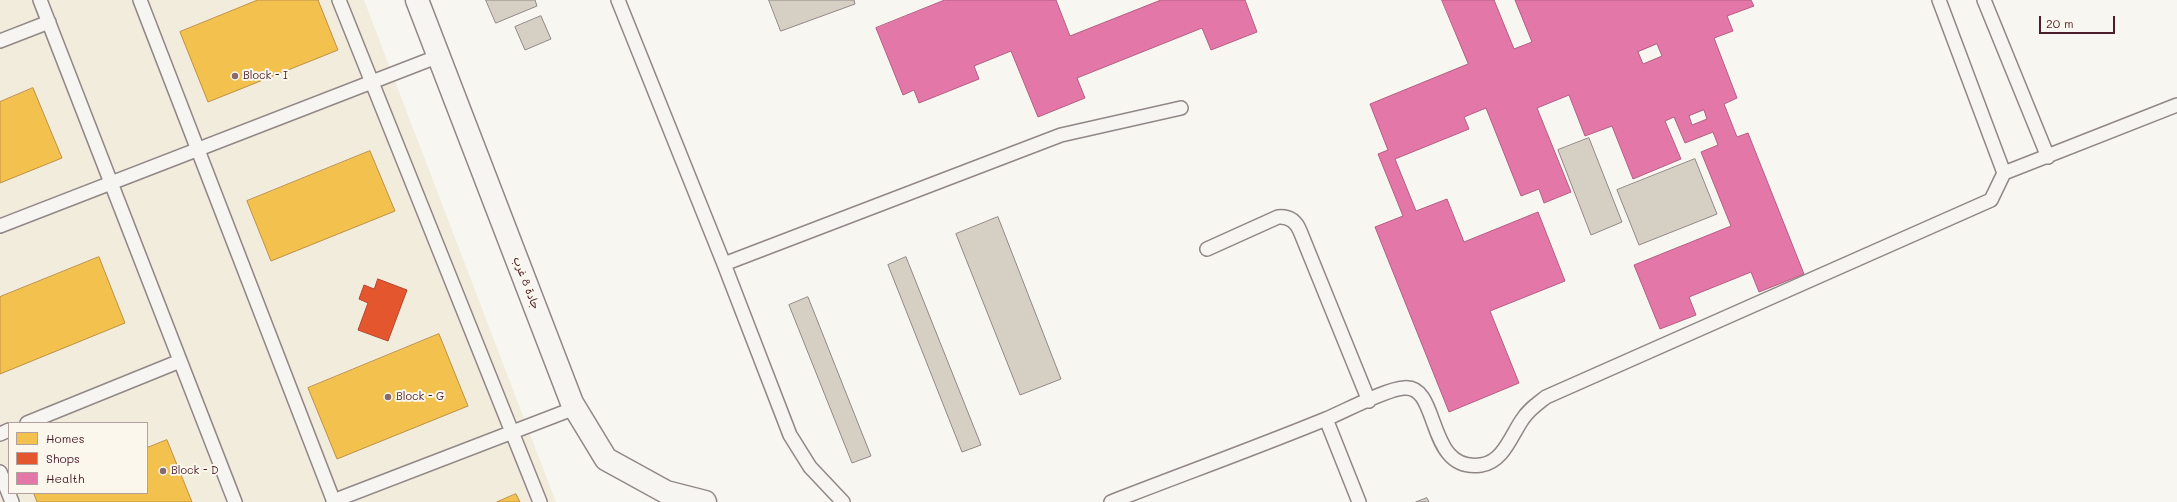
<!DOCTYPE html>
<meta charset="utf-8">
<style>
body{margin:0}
#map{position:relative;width:2177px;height:502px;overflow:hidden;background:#f8f6f0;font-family:Mali,sans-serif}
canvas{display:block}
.legend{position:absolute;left:8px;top:422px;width:140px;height:72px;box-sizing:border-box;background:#fbf7ec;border:1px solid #b4a19f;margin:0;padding:5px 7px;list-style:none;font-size:12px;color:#4a1f2b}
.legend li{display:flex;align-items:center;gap:8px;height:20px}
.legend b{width:20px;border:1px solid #b4a19f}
.scale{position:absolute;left:2039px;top:16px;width:76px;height:18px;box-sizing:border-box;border:2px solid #4a1f2b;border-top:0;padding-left:5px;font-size:12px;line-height:14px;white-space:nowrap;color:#4a1f2b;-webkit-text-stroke:3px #fbf7ec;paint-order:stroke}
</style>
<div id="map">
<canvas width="2177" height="502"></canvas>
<ul class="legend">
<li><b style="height:11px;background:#f2c14e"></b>Homes</li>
<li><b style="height:11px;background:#e4572e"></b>Shops</li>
<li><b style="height:11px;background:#e377a8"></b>Health</li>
</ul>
<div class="scale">20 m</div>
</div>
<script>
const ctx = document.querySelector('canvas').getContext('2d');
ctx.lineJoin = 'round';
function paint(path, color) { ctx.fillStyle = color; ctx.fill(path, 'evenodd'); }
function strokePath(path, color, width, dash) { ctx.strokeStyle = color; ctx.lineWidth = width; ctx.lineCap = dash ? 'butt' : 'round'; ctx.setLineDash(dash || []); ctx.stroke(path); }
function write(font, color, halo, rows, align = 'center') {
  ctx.font = font + ' Mali,"Playpen Sans Arabic",sans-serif'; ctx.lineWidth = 4; ctx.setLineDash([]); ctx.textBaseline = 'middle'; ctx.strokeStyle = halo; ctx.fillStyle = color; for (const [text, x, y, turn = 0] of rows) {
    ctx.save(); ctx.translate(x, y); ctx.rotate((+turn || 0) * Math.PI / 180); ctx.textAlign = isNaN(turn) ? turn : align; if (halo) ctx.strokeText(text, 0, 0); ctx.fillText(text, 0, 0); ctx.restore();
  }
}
paint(new Path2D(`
 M0,0H364L556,502H0ZM9,423H147V493H9Z`), '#f2ecdd');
const homes = new Path2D(`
 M258,0H318L338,50L208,102L180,32Z
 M33,88L62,158L0,183V102Z
 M370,151L395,211L271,261L247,201Z
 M99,257L125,323L0,374V297Z
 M439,334L468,406L337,459L308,388Z
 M167,440L192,502H37L34,494L37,493H147V448Z
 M516,494L520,502H497Z`);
paint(homes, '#f2c14e');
strokePath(homes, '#c09044', 1);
const shops = new Path2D(`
 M378,279L407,290L388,341L358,330L368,303L359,299L364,285L374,289Z`);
paint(shops, '#e4572e');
strokePath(shops, '#b6462d', 1);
const health = new Path2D(`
 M945,0H1056L1070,36L1161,0H1245L1257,32L1211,50L1202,28L1077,78L1085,98L1038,117L1011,51L974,66L979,79L919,103L914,90L903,95L876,28Z
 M1442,0H1494L1514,49L1532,42L1515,0H1751L1754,6L1727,16L1733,31L1714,38L1737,98L1724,104L1737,137L1748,133L1804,274L1759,292L1751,272L1689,297L1696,315L1660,329L1634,265L1731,226L1701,152L1718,145L1713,132L1685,143L1674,117L1665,121L1681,159L1633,179L1612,126L1585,136L1569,95L1537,108L1571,192L1544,203L1539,189L1521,196L1486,108L1464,117L1469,129L1395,159L1416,211L1447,199L1464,242L1538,212L1565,281L1490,311L1519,383L1449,412L1375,227L1403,216L1378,154L1388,150L1370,104L1468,64ZM1657,44L1662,56L1643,64L1638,52ZM1704,110L1707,119L1692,125L1689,116Z`);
paint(health, '#e377a8');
strokePath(health, '#b55d82', 1);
const building = new Path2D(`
 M486,0H535L537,6L496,23Z
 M769,0H854L855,4L781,31Z
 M541,16L551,39L525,50L515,27Z
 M1589,138L1622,222L1591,235L1558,150Z
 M1695,159L1717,214L1639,245L1617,190Z
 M998,217L1061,379L1020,395L956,234Z
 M906,257L981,445L962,452L888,265Z
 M808,297L871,456L852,463L789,305Z
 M1427,498L1429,502H1416Z`);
paint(building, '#d5d0c3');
strokePath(building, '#918787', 1);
const lane = new Path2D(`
 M40,0L235,502
 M140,0L334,502
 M339,0L540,502
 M618,0L724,264L790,435L810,467L843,502
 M1939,0L2004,173
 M1984,0L2048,157
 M0,41L49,22
 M0,226L439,56
 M1207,249L1278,217C1289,216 1296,221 1300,231L1369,401
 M724,264L1061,135L1181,108
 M1326,419L1359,502
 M27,423L180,361
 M0,434L9,430
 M0,472L12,502
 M333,501L575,408
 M1111,502C1183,474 1255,448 1326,419C1345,411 1386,389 1404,388C1441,384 1425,473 1481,465C1503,462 1511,436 1522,420C1528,410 1537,404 1546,397L1991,200L2004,173L2177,105`);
const street = new Path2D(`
 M417,0L572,403L606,459L666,492L705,502`);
strokePath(lane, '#918787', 16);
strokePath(street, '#918787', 25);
strokePath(lane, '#f6f5f1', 13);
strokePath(street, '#f6f5f1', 22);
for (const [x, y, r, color] of [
 [235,76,4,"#876a70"],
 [388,397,4,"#876a70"],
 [163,471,4,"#876a70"]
]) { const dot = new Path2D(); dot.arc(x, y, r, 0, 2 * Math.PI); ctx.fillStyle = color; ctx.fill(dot); strokePath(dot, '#fbf7ec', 1.5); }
write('11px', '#4a1f2b', '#fbf7ec', [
 ["Block - I",243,76],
 ["Block - G",396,397],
 ["Block - D",171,471]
], 'left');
write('11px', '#4a1f2b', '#fbf7ec', [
 ["جادة 8 غرب",526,283,69]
]);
</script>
